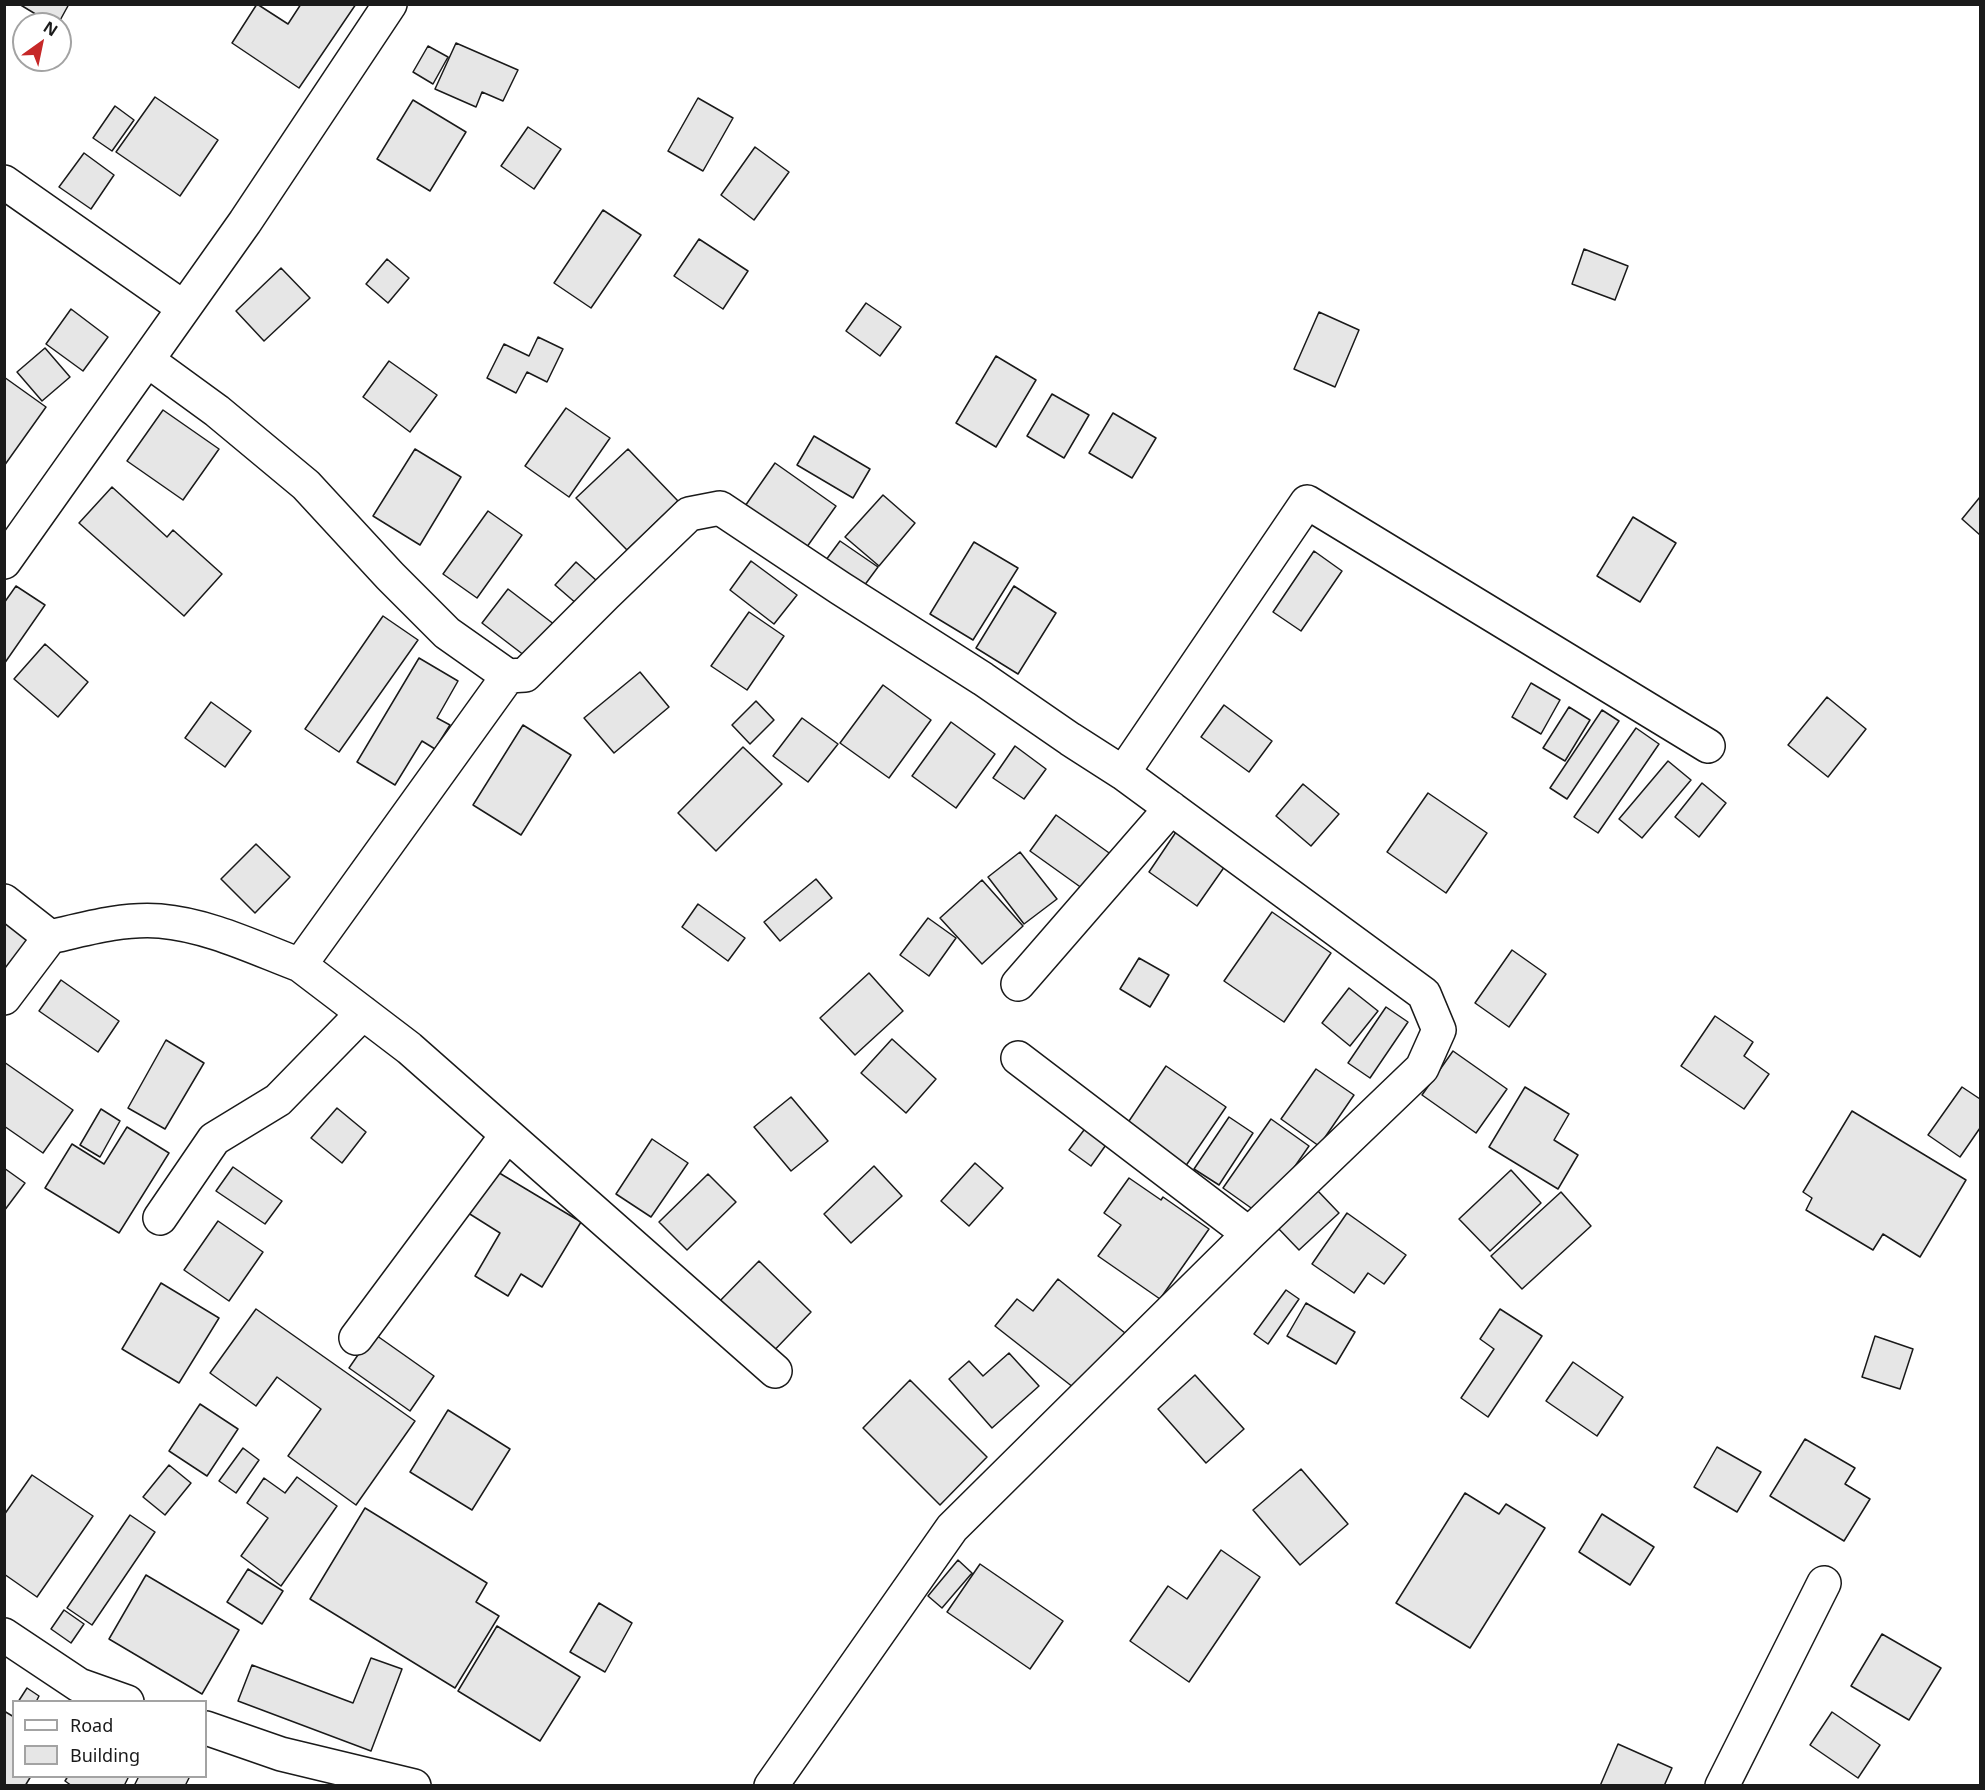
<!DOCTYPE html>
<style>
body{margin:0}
#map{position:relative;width:1985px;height:1790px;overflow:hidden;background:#fff;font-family:"Noto Sans",sans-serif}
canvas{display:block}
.frame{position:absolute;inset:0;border:6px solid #1a1a1a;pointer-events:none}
.legend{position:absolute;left:12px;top:1700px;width:195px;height:78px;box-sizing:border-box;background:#fff;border:2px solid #a3a3a3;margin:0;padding:8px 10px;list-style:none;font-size:18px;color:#1a1a1a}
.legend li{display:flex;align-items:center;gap:12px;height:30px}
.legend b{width:30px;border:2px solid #a3a3a3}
.north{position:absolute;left:12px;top:12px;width:60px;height:60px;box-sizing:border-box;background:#fff;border:2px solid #a3a3a3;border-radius:50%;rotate:33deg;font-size:16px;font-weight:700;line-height:24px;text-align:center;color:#1a1a1a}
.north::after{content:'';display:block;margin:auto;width:21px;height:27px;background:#c62828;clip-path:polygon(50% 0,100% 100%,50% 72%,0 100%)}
</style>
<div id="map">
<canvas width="1985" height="1790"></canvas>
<div class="frame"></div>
<ul class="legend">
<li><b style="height:8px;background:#fff"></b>Road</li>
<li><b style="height:16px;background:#e6e6e6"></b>Building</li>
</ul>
<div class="north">N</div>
</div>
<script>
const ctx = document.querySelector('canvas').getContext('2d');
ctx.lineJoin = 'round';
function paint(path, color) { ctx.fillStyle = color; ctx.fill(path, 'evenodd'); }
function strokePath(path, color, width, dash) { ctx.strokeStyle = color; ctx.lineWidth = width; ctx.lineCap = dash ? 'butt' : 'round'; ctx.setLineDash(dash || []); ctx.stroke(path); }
const building = new Path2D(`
 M19,4H69L58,24H52Z
 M257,4L288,24L301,4H356L299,88L232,43Z
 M456,43L518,70L503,101L482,92L476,107L435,89Z
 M428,46L448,57L433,84L413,72Z
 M155,97L218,140L180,196L116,152Z
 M698,98L733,118L703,171L668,151Z
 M413,100L466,132L430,191L377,159Z
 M115,106L134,120L112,151L93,138Z
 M528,127L561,149L534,189L501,166Z
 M755,147L789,172L754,220L721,195Z
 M84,153L114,175L91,209L59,187Z
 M603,210L641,235L591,308L554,283Z
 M699,239L748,271L723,309L674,276Z
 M1584,249L1628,266L1615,300L1572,284Z
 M387,259L409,278L388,303L366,284Z
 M281,268L310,298L264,341L236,311Z
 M866,303L901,327L880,356L846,331Z
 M71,309L108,337L83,371L46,344Z
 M1319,312L1359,330L1335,387L1294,369Z
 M538,337L563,349L547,382L527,372L516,393L487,378L504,344L529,356Z
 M45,348L70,377L42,401L17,372Z
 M996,356L1036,380L996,447L956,423Z
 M389,361L437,395L410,432L363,397Z
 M4,377L46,407L4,466Z
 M1052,394L1089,415L1064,458L1027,436Z
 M566,408L610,438L569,497L525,466Z
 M163,410L219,449L183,500L127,461Z
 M1113,413L1156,438L1132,478L1089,453Z
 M814,436L870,469L853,498L797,465Z
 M415,449L461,477L420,545L373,516Z
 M628,449L678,501L627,550L576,498Z
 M775,463L836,506L804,551L743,509Z
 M112,487L167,537L173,530L222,574L184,616L79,523Z
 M883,495L915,523L879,566L845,537Z
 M1980,497V535L1962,519Z
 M488,511L522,535L477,598L443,574Z
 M1633,517L1676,543L1640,602L1597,576Z
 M840,541L878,567L861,590L823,564Z
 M974,542L1018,568L973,640L930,614Z
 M1314,551L1342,571L1301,631L1273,612Z
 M751,561L797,595L774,624L730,590Z
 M576,562L597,581L577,604L555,585Z
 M16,586L45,605L4,664V603Z
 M1014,586L1056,613L1018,674L976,648Z
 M508,589L555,625L529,659L482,623Z
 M749,612L784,636L747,690L711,666Z
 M383,616L418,640L339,752L305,729Z
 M45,644L88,682L58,717L14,679Z
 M419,658L458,681L437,718L450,725L435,749L422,741L395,785L357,762Z
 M640,672L669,707L614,753L584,718Z
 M1531,683L1560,700L1541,734L1512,717Z
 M883,685L931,720L889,778L840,743Z
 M1827,697L1866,729L1828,777L1788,745Z
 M756,701L774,720L750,744L732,725Z
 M211,702L251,731L225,767L185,738Z
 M1224,705L1272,741L1249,772L1201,737Z
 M1569,707L1590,720L1565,761L1543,748Z
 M1602,710L1619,721L1567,799L1550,788Z
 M802,718L838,744L808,782L773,756Z
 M951,722L995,754L956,808L912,776Z
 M523,725L571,755L521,835L473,805Z
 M1636,728L1659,744L1598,833L1574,817Z
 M1015,746L1046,769L1024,799L993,778Z
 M743,747L782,784L716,851L678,813Z
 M1668,761L1691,780L1642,838L1619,819Z
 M1702,783L1726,803L1699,837L1675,817Z
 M1303,784L1339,814L1311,846L1276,816Z
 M1428,793L1487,833L1446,893L1387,852Z
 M1056,815L1112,855L1086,891L1030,851Z
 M1176,832L1225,866L1197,906L1149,872Z
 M256,844L290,877L255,913L221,879Z
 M1020,852L1057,899L1024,924L988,877Z
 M816,879L832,898L780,941L764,922Z
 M982,880L1023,926L982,964L940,918Z
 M698,904L745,938L728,961L682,927Z
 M1272,912L1331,953L1284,1022L1224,981Z
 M4,914L34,935L4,977Z
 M928,918L956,938L929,976L900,955Z
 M1512,950L1546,974L1509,1027L1475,1003Z
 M1139,958L1169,975L1150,1007L1120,989Z
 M869,973L903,1011L855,1055L820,1018Z
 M61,980L119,1021L98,1052L39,1011Z
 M1349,988L1378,1011L1350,1046L1322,1023Z
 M1386,1007L1408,1022L1370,1078L1348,1063Z
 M1715,1016L1753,1042L1744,1056L1769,1074L1744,1109L1681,1066Z
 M892,1039L936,1079L906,1113L861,1073Z
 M166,1040L204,1063L165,1129L128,1108Z
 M1453,1051L1507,1089L1476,1133L1422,1095Z
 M4,1062L73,1110L43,1153L4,1126Z
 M1166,1066L1226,1107L1185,1167L1125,1127Z
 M1316,1069L1354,1095L1319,1146L1281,1119Z
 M1525,1087L1569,1114L1554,1140L1578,1155L1558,1189L1489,1147Z
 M1962,1087L1980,1099V1128L1960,1157L1928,1135Z
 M791,1097L828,1141L791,1171L754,1127Z
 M337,1108L366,1132L342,1163L311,1138Z
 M101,1109L120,1121L100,1157L80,1145Z
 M1852,1111L1966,1180L1920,1257L1883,1234L1873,1250L1806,1210L1812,1198L1803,1192Z
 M1229,1117L1253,1133L1219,1185L1194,1169Z
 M1271,1119L1309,1146L1261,1215L1223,1188Z
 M1087,1126L1108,1142L1091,1166L1069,1150Z
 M127,1127L169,1153L119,1233L45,1188L72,1144L104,1164Z
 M652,1139L688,1163L651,1217L616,1194Z
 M975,1163L1003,1188L969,1226L941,1201Z
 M874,1166L902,1196L851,1243L824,1214Z
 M233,1167L282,1201L265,1224L216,1191Z
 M4,1168L25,1183L4,1211Z
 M491,1168L581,1222L542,1287L521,1274L508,1296L475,1276L500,1233L465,1211Z
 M1511,1170L1541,1203L1490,1251L1459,1219Z
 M708,1174L736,1202L687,1250L659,1222Z
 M1129,1178L1161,1200L1163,1197L1209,1229L1160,1299L1098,1256L1121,1225L1104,1213Z
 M1317,1190L1339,1213L1299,1250L1277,1227Z
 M1561,1192L1591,1226L1522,1289L1491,1256Z
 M1347,1213L1406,1255L1384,1284L1368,1273L1354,1293L1312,1264Z
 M218,1221L263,1252L229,1301L184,1270Z
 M759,1261L811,1312L766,1359L713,1308Z
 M1058,1279L1125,1333L1078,1391L995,1326L1017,1299L1033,1311Z
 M161,1283L219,1318L179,1383L122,1349Z
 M1286,1290L1299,1299L1268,1344L1254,1334Z
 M1306,1303L1355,1332L1336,1364L1287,1336Z
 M256,1309L415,1421L356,1505L288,1456L321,1409L277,1377L256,1406L210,1373Z
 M1500,1309L1542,1336L1488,1417L1461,1398L1494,1349L1480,1339Z
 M373,1333L434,1376L410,1411L349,1368Z
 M1875,1336L1913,1349L1900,1389L1862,1377Z
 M1009,1353L1039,1386L992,1428L949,1379L969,1361L983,1376Z
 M1573,1362L1623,1397L1597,1436L1546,1401Z
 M1195,1375L1244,1429L1206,1463L1158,1409Z
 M910,1380L987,1457L940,1505L863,1428Z
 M200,1404L238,1429L207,1476L169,1451Z
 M448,1410L510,1449L472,1510L410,1472Z
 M1805,1439L1855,1468L1845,1484L1870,1499L1844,1541L1770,1496Z
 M1717,1447L1761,1472L1737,1512L1694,1487Z
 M243,1448L259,1460L236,1493L219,1481Z
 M169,1465L191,1483L165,1515L143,1497Z
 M1301,1469L1348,1524L1300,1565L1253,1510Z
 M32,1475L93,1516L37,1597L4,1574V1515Z
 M297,1477L337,1506L281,1586L241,1556L268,1518L247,1503L264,1478L285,1493Z
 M1465,1493L1499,1514L1506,1504L1545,1528L1470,1648L1396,1603Z
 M365,1508L487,1583L476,1602L499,1616L455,1688L310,1599Z
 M1602,1514L1654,1547L1630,1585L1579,1552Z
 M130,1515L155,1532L92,1625L67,1608Z
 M1221,1550L1260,1577L1189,1682L1130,1641L1168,1586L1187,1599Z
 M958,1560L972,1573L942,1608L928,1596Z
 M980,1564L1063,1621L1030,1669L947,1612Z
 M248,1569L283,1591L262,1624L227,1602Z
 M146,1575L239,1630L202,1694L109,1639Z
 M599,1603L632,1623L605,1672L570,1652Z
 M64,1610L84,1624L71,1643L51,1629Z
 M497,1626L580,1677L540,1741L458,1691Z
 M1882,1634L1941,1668L1909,1720L1851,1686Z
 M371,1658L402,1669L371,1751L238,1701L252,1665L353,1703Z
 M27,1688L39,1696L36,1702H18Z
 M4,1711L14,1717V1776H31L25,1786H4Z
 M1832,1712L1880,1745L1858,1778L1810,1745Z
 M1618,1744L1672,1768L1664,1786H1600Z
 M68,1776H129L124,1786H72L65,1781Z
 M139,1776H190L185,1786H134Z`);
paint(building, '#e6e6e6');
strokePath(building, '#1a1a1a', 1.5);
const minor = new Path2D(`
 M4,182L184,308
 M147,360L217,411L306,485L390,576L447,633L508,676L525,675L605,595L689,514L720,508L840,588L983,679L1070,739L1123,773L1424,994L1439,1030L1422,1068L1249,1234L952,1528L771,1786
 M4,562L245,222L390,4
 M508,676L300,965L409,1048L775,1371
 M1123,773L1307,502L1708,746
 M4,901L50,937L4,998
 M50,937C85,929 123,918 160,921C208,925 255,948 300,965
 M1018,984L1171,808
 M1018,1058L1249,1234
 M160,1218L214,1139L278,1100L363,1013
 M356,1338L507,1135
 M1722,1786L1824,1583`);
const tertiary = new Path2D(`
 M4,1635L79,1685L127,1702
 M206,1728L281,1754L414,1786`);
strokePath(minor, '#1a1a1a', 36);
strokePath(tertiary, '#1a1a1a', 36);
strokePath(minor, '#fff', 33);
strokePath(tertiary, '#fff', 33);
</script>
